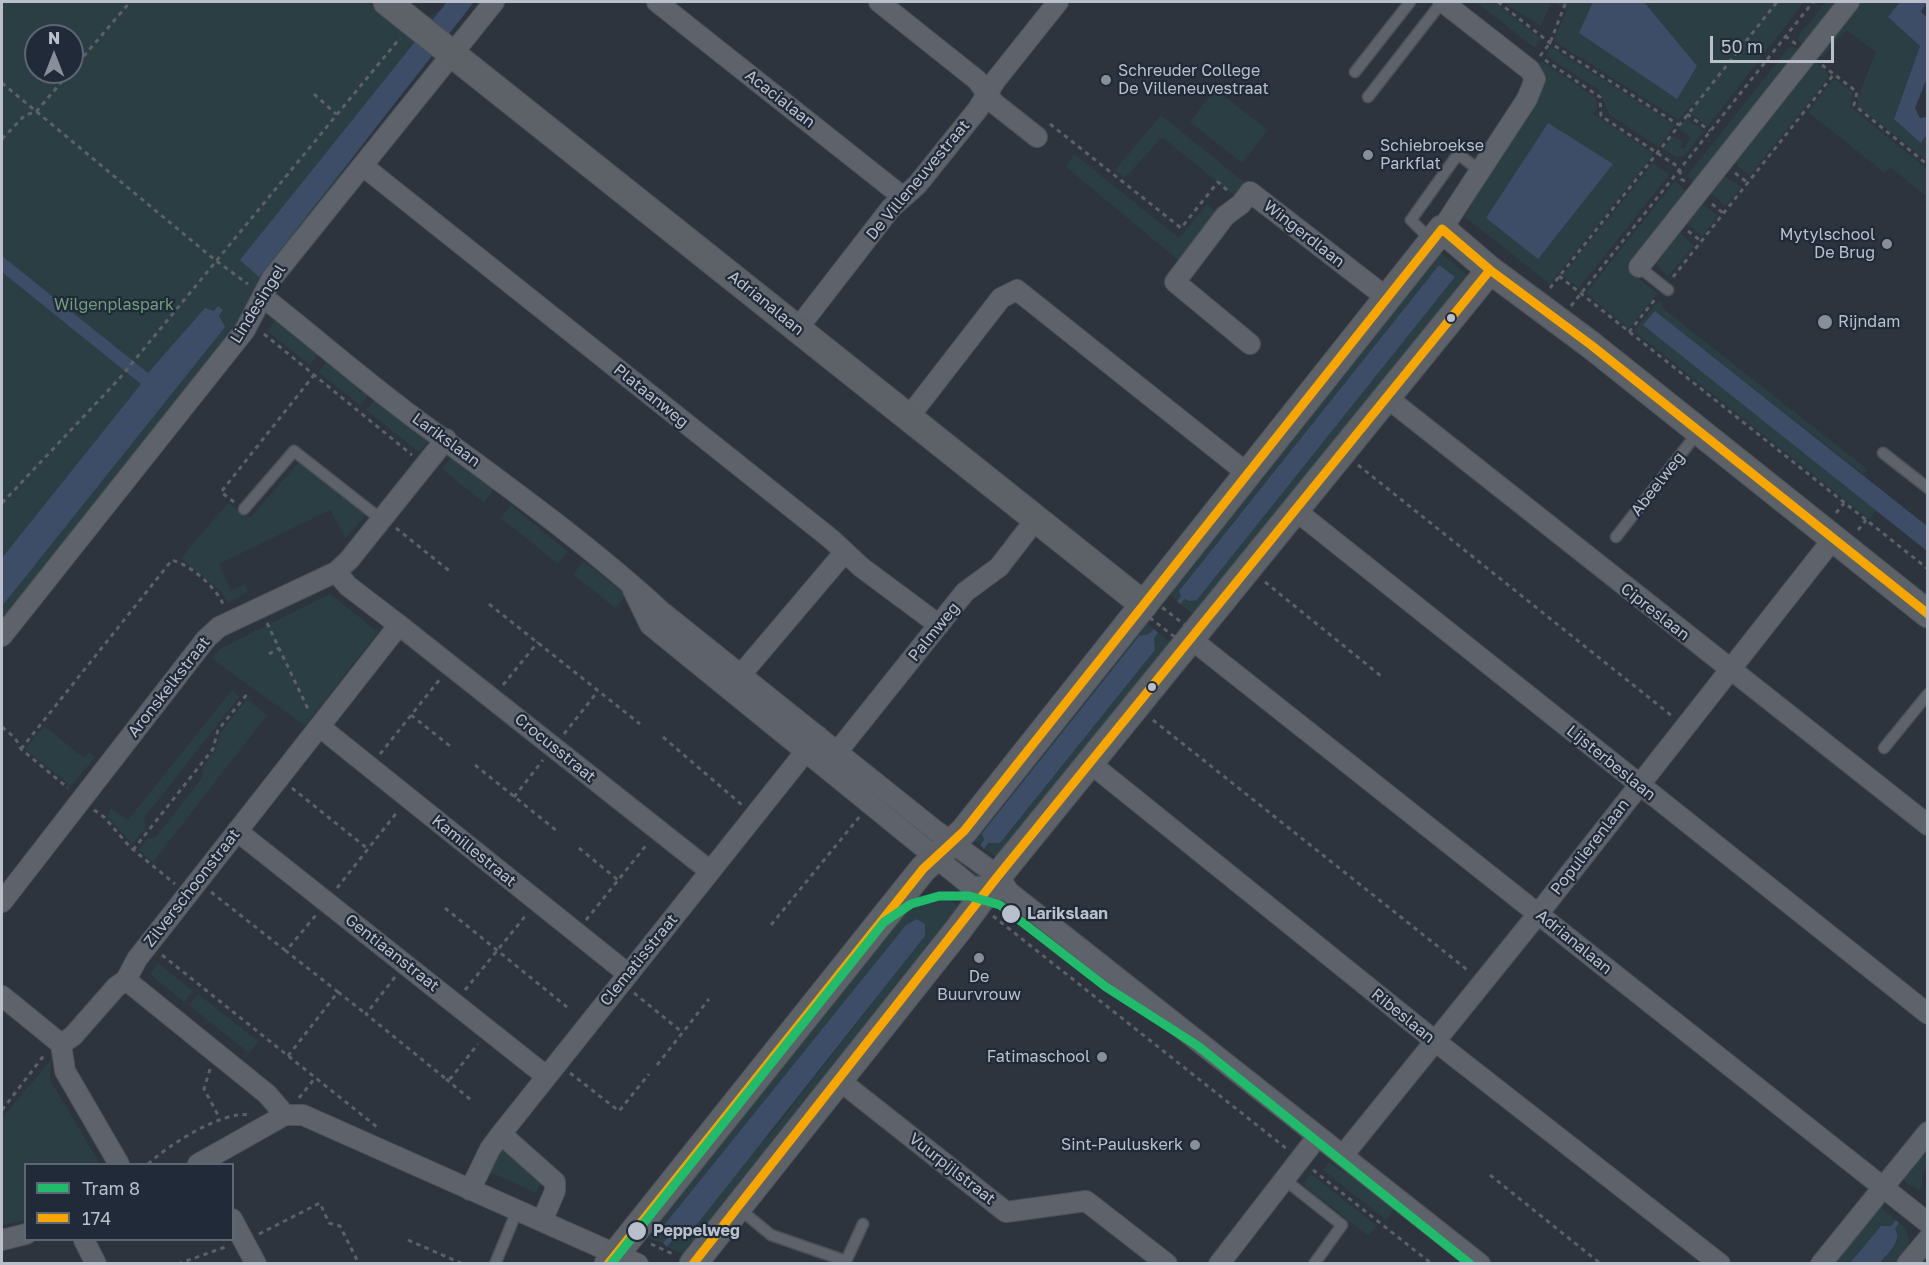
<!DOCTYPE html>
<style>
body{margin:0}
#map{position:relative;width:1929px;height:1265px;overflow:hidden;background:#2e343d;font-family:"Golos Text",sans-serif}
canvas{display:block}
.frame{position:absolute;inset:0;border:3px solid #b9c0cc;pointer-events:none}
.legend{position:absolute;left:24px;top:1163px;width:210px;height:78px;box-sizing:border-box;background:#202a38;border:2px solid #5d6673;margin:0;padding:8px 10px;list-style:none;font-size:18px;color:#b9c0cc}
.legend li{display:flex;align-items:center;gap:12px;height:30px}
.legend b{width:30px;border:2px solid #5d6673}
.north{position:absolute;left:24px;top:24px;width:60px;height:60px;box-sizing:border-box;background:#202a38;border:2px solid #5d6673;border-radius:50%;rotate:0deg;font-size:16px;font-weight:700;line-height:24px;text-align:center;color:#b9c0cc}
.north::after{content:'';display:block;margin:auto;width:21px;height:27px;background:#888f9a;clip-path:polygon(50% 0,100% 100%,50% 72%,0 100%)}
.scale{position:absolute;left:1710px;top:36px;width:124px;height:27px;box-sizing:border-box;border:3px solid #b9c0cc;border-top:0;padding-left:8px;font-size:18px;line-height:21px;white-space:nowrap;color:#b9c0cc;-webkit-text-stroke:4px #202a38;paint-order:stroke}
</style>
<div id="map">
<canvas width="1929" height="1265"></canvas>
<div class="frame"></div>
<ul class="legend">
<li><b style="height:8px;background:#20bc6c"></b>Tram 8</li>
<li><b style="height:8px;background:#f7a600"></b>174</li>
</ul>
<div class="north">N</div>
<div class="scale">50 m</div>
</div>
<script>
const ctx = document.querySelector('canvas').getContext('2d');
ctx.lineJoin = 'round';
function paint(path, color) { ctx.fillStyle = color; ctx.fill(path, 'evenodd'); }
function strokePath(path, color, width, dash) { ctx.strokeStyle = color; ctx.lineWidth = width; ctx.lineCap = dash ? 'butt' : 'round'; ctx.setLineDash(dash || []); ctx.stroke(path); }
function write(font, color, halo, rows, align = 'center') {
  ctx.font = font + ' "Golos Text",sans-serif'; ctx.lineWidth = 4.5; ctx.setLineDash([]); ctx.textBaseline = 'middle'; ctx.strokeStyle = halo; ctx.fillStyle = color; for (const [text, x, y, turn = 0] of rows) {
    ctx.save(); ctx.translate(x, y); ctx.rotate((+turn || 0) * Math.PI / 180); ctx.textAlign = isNaN(turn) ? turn : align; if (halo) ctx.strokeText(text, 0, 0); ctx.fillText(text, 0, 0); ctx.restore();
  }
}
paint(new Path2D(`
 M2,2H368L402,30L441,10L447,2H469L261,282L242,324L2,627ZM36,36H72V72H36Z
 M1476,2H1494L1541,39L1535,48Z
 M1502,2H1551L1541,26Z
 M1554,2H1804L1708,126L1690,113L1695,107L1692,104L1679,120L1554,41L1566,11Z
 M1826,2H1839L1804,45L1798,41L1799,35Z
 M1859,2H1900L1889,17L1920,46L1894,118L1921,142L1927,134V161L1858,106V97L1876,52L1846,30L1822,58L1817,54Z
 M1790,46L1800,50L1695,182L1687,176Z
 M1551,47L1675,125L1659,147L1609,114L1599,90L1546,56Z
 M1813,60L1828,73V78L1750,175L1738,167L1736,159Z
 M1541,61L1596,98L1597,108L1593,114L1654,154L1550,284L1460,213L1542,90L1543,79L1538,68ZM1548,123L1538,258L1486,218Z
 M1836,80L1852,92L1850,107L1927,169V197L1890,167L1885,173L1808,112L1832,81Z
 M1215,89L1268,130L1242,163L1190,122Z
 M1161,115L1244,182L1235,196L1162,137L1125,178L1115,170Z
 M1686,118L1704,131L1684,156L1676,157L1663,149L1673,136L1683,142L1680,147L1684,149L1691,137L1679,129Z
 M1074,154L1179,238L1207,204L1219,216L1184,260H1178L1066,167Z
 M1653,163L1669,175L1579,288L1563,275Z
 M1723,175L1741,187L1725,206L1709,191Z
 M1675,181L1687,192L1626,268L1657,293L1629,328L1586,293Z
 M1701,203L1718,216L1702,236L1686,222Z
 M1679,232L1694,246L1668,276L1654,262Z
 M1437,250L1471,278L1197,617L1180,604L1185,599L1197,600L1455,277L1439,265L1179,591L1181,596L1177,601L1164,590Z
 M1659,300L1663,303L1661,307L1867,469L1863,474L1656,312L1644,324L1876,510L1869,519L1634,331Z
 M278,318L320,352L310,365L267,331Z
 M329,359L371,392L360,405L318,372Z
 M377,397L426,438L427,442L419,452L366,410Z
 M452,456L494,489L484,503L442,469Z
 M299,462L367,513L346,538L330,510L219,564L231,591L245,584L248,592L228,603L221,591L181,558L228,503L250,518Z
 M511,505L568,552L558,564L501,518Z
 M584,561L626,595L615,608L573,574Z
 M330,594L378,632L305,726L211,658L220,649Z
 M1141,619L1154,629L1149,635L1139,636L982,832L984,839L980,845L969,837Z
 M1158,633L1176,646L998,859L984,849L988,843H1000L1155,650L1153,638Z
 M232,690L239,697L144,818L146,828L132,844L107,816L111,809L128,820Z
 M247,699L267,715L153,862L139,850L147,838H155L202,778L204,765L216,748L220,733Z
 M44,726L84,758L89,752L95,757L71,786L25,749Z
 M936,896H945L965,911L691,1257L667,1247L772,1132L925,936V924L917,919L906,925L665,1224L669,1236L663,1243L643,1237L897,915L919,902Z
 M158,963L193,991L184,1002L150,974Z
 M198,994L259,1042L249,1053L189,1005Z
 M51,1060L50,1080L100,1164H26L25,1220L2,1225V1118Z
 M1927,1143V1167L1922,1174L1923,1186L1919,1191L1903,1180L1902,1175Z
 M500,1150L508,1152L542,1182L536,1193L488,1171Z
 M1329,1162L1344,1173L1347,1169L1395,1208L1386,1220L1323,1170Z
 M1311,1174L1377,1226L1368,1236L1303,1184Z
 M1880,1207L1896,1220L1891,1226H1881L1850,1263L1831,1264L1872,1211Z
 M1899,1223L1906,1228L1910,1246L1896,1263L1880,1264L1898,1241L1895,1229Z`), '#2b3e43');
paint(new Path2D(`
 M447,2H474L259,277L240,260Z
 M1593,2H1644L1697,66L1677,99L1579,33Z
 M1900,2H1927L1921,12L1927,17V78L1915,108L1920,118L1927,117V134L1921,143L1894,119L1920,46L1888,17Z
 M1548,123L1613,164L1538,259L1486,218Z
 M2,256L148,373L205,308L214,311L218,306L223,310L219,316L225,327L2,606V558L141,384L2,272Z
 M1439,265L1455,277L1197,600L1189,601L1185,599L1180,604L1177,601L1181,596L1179,591Z
 M1655,311L1927,526V551L1643,325Z
 M1154,629L1158,633L1154,638L1155,650L1000,843H988L984,849L980,845L984,840L982,833L1139,636L1149,634Z
 M917,919L925,924V936L686,1238H674L667,1247L663,1243L669,1236L665,1224L906,925Z
 M1896,1220L1899,1223L1895,1229C1903,1241 1887,1254 1880,1263H1850L1881,1226H1891Z`), '#3d4d67');
const lane = new Path2D(`
 M1355,72L1410,2
 M1368,97L1442,2
 M1432,241L1411,220L1458,154L1480,171
 M1639,267L1668,290
 M1883,453L1928,488
 M244,509L294,451L382,520
 M1616,537L1699,431
 M1884,748L1928,694
 M1285,1180L1342,1225L1314,1264
 M737,1207L771,1235L846,1261L863,1224
 M495,1264L517,1211`);
const street = new Path2D(`
 M657,2L903,197
 M879,2L977,80L994,103L1037,137
 M363,166L831,539L861,567L939,625
 M1442,229L1527,99L1535,79L1530,70L1443,2
 M1639,267L1849,2
 M263,297C318,340 371,387 428,428C507,486 588,544 661,611L936,831L998,876L1009,892L1480,1264
 M798,328L891,208L917,185L978,109L995,81L1058,2
 M1250,344L1175,282L1225,216L1241,204L1250,192L1387,298
 M1385,396L1928,825
 M908,418L1001,298L1017,290L1248,474
 M1295,510L1928,1014
 M633,590L650,625L971,886L999,890
 M399,625L710,871
 M2,636L245,330L272,278L494,2
 M1191,639L1928,1223
 M733,684L844,553
 M320,727L628,974
 M837,752L965,592L999,567L1036,519
 M1090,763L1435,1041L1720,1264
 M237,831L546,1076
 M2,902L206,639L219,627L336,572L349,560L446,439
 M126,980L267,1094L285,1115
 M2,996L61,1044L65,1071L119,1164
 M61,1044L73,1036L116,987L126,980L137,959L399,625L348,586L336,572
 M839,1080L1006,1212L1086,1201L1167,1264
 M501,1134L555,1182V1191L542,1221
 M1344,1154L1538,914L1833,539
 M198,1164L285,1115H303L638,1264
 M470,1190L490,1149L501,1134L818,736
 M232,1219L256,1264
 M2,1240L26,1234
 M84,1240L96,1264
 M1219,1264L1318,1136
 M1821,1264L1928,1132
 M1907,1264L1928,1239`);
const secondary = new Path2D(`
 M387,2L1144,605
 M608,1264L883,919L923,869L964,831L1442,229L1490,270L1591,345L1928,614
 M693,1264L958,930L998,876L1490,270`);
strokePath(lane, '#4c5057', 13);
strokePath(street, '#4c5057', 22);
strokePath(secondary, '#4c5057', 29);
strokePath(new Path2D(`
 M1498,2L1550,43L1679,125
 M1785,36L1796,44
 M1540,56L1550,43L1566,2
 M1545,60L1600,97L1601,116L1680,168
 M1822,65L1857,92L1854,105L1928,165
 M72,70L130,2
 M2,83L215,260L248,284
 M314,94L336,114
 M1687,114L1710,131
 M1050,124L1181,228L1218,182L1228,191
 M2,139L25,115L36,112L70,72
 M1680,170L1681,179L1686,182
 M1735,173L1748,183
 M1712,204L1723,213
 M1688,231L1701,241
 M1559,276L1928,569
 M1673,277L1834,74
 M1550,288L1777,2
 M1571,306L1813,2
 M1629,332L1656,298
 M264,334L412,455
 M1358,465L1672,716
 M234,502L221,492L314,375
 M2,503L119,379L400,38
 M1836,513L1844,503
 M396,528L452,573
 M1858,530L1866,520
 M1265,582L1381,676
 M1155,602L1189,628L1191,639L1180,641L1145,614L1144,605Z
 M489,604L640,724
 M267,623L309,711
 M269,654L279,648
 M503,685L538,642
 M411,715L450,746
 M1153,720L1470,972
 M2,727L15,738L21,749L68,788
 M564,734L598,691
 M663,737L742,805
 M21,749L172,560C192,566 216,587 224,606
 M380,754L440,679
 M475,765L557,831
 M292,788L368,849
 M514,797L543,760
 M94,810L104,817L130,847L175,884
 M579,848L618,880
 M133,850L213,749L218,730L248,693
 M337,888L398,811
 M211,892L286,951
 M445,908L567,1007
 M993,916L1287,1149
 M586,920L648,843
 M771,925L860,816
 M162,955L377,1127
 M395,977L366,1014L446,1079L451,1078L478,1044
 M465,990L527,914
 M338,992L366,1014
 M634,993L682,1032
 M288,1056L338,992L286,951L316,915
 M657,1065L709,999
 M210,1069L204,1089L219,1117
 M570,1073L619,1111L649,1074
 M446,1079L471,1100
 M299,1098L315,1078
 M2,1110L45,1054
 M148,1164C167,1146 223,1110 249,1115
 M1313,1170L1432,1264
 M1490,1175L1601,1264
 M259,1234L320,1203L329,1223L340,1226L359,1264
 M408,1240L463,1264
 M651,1244L675,1255
 M178,1264L228,1246`), '#5b6167', 3, [4.5, 4.5]);
strokePath(lane, '#5e626a', 10);
strokePath(street, '#5e626a', 20);
strokePath(secondary, '#5d6168', 27);
strokePath(new Path2D(`
 M608,1264L923,869L964,831L1442,229L1490,270L1591,345L1928,614
 M693,1264L998,876L1490,270`), '#f7a600', 9);
strokePath(new Path2D(`
 M611,1264L884,922L911,904L939,896H969L1000,905L1106,987L1198,1046L1470,1264`), '#20bc6c', 9);
for (const [x, y, r, color] of [
 [1106,80,6,"#888f9a"],
 [1368,155,6,"#888f9a"],
 [1887,244,6,"#888f9a"],
 [1451,318,5,"#b9c0cc"],
 [1825,322,8,"#888f9a"],
 [1152,687,5,"#b9c0cc"],
 [1011,914,10,"#b9c0cc"],
 [979,958,6,"#888f9a"],
 [1102,1057,6,"#888f9a"],
 [1195,1145,6,"#888f9a"],
 [637,1231,10,"#b9c0cc"]
]) { const dot = new Path2D(); dot.arc(x, y, r, 0, 2 * Math.PI); ctx.fillStyle = color; ctx.fill(dot); strokePath(dot, '#202a38', 2); }
write('16px', '#b9c0cc', '#202a38', [
 ["Schreuder College",1118,71],
 ["De Villeneuvestraat",1118,89],
 ["Schiebroekse",1380,146],
 ["Parkflat",1380,164],
 ["Mytylschool",1875,235,"right"],
 ["De Brug",1875,253,"right"],
 ["Rijndam",1838,322],
 ["De",979,977,"center"],
 ["Buurvrouw",979,995,"center"],
 ["Fatimaschool",1090,1057,"right"],
 ["Sint-Pauluskerk",1183,1145,"right"]
], 'left');
write('16px', '#b9c0cc', '#202a38', [
 ["Acacialaan",780,99,38],
 ["De Villeneuvestraat",918,180,-50],
 ["Wingerdlaan",1304,234,38],
 ["Adrianalaan",766,303,39],
 ["Lindesingel",258,304,-58],
 ["Plataanweg",651,396,39],
 ["Larikslaan",446,440,36],
 ["Abeelweg",1658,484,-52],
 ["Cipreslaan",1655,612,38],
 ["Palmweg",934,632,-51],
 ["Aronskelkstraat",169,687,-52],
 ["Crocusstraat",555,748,39],
 ["Lijsterbeslaan",1611,763,39],
 ["Populierenlaan",1590,847,-52],
 ["Kamillestraat",474,851,39],
 ["Zilverschoonstraat",192,888,-52],
 ["Adrianalaan",1574,942,39],
 ["Gentiaanstraat",392,953,38],
 ["Clematisstraat",639,960,-51],
 ["Ribeslaan",1403,1016,39],
 ["Vuurpijlstraat",952,1169,38]
]);
write('16px', '#719d7c', '#202a38', [
 ["Wilgenplaspark",114,305]
]);
write('bold 16px', '#b9c0cc', '#202a38', [
 ["Larikslaan",1027,914],
 ["Peppelweg",653,1231]
], 'left');
</script>
